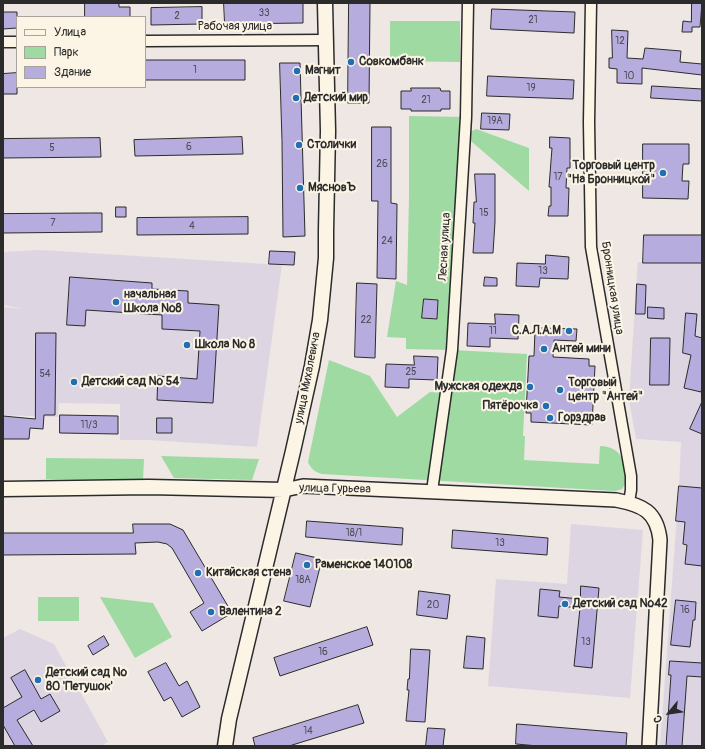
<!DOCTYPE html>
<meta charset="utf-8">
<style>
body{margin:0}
#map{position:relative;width:705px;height:749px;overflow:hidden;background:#eee7e4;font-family:Pangolin,sans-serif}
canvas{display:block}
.frame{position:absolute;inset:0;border:4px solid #2b2b2b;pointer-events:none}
.legend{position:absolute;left:16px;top:16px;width:130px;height:72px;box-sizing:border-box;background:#fcf5e5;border:1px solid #a8a49b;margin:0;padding:5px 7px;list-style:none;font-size:12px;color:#2b2b2b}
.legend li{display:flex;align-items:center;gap:8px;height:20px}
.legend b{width:20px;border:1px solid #a8a49b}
.north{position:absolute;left:649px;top:693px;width:40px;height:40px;-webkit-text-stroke:3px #fcf5e5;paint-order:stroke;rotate:241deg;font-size:11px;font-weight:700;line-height:16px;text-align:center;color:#2b2b2b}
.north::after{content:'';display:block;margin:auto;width:14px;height:18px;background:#2b2b2b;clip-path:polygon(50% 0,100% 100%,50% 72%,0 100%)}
</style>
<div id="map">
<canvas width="705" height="749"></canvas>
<div class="frame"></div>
<ul class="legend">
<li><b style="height:5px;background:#fcf5e5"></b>Улица</li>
<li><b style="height:11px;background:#9edaa2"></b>Парк</li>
<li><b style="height:11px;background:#b6adde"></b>Здание</li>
</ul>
<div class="north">С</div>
</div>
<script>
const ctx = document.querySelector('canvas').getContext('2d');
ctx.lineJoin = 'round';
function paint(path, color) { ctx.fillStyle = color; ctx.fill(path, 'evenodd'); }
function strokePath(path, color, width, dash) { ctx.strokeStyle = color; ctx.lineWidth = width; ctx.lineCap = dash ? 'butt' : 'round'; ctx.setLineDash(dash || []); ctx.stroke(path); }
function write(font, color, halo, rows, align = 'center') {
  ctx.font = font + ' Pangolin,sans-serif'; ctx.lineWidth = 4; ctx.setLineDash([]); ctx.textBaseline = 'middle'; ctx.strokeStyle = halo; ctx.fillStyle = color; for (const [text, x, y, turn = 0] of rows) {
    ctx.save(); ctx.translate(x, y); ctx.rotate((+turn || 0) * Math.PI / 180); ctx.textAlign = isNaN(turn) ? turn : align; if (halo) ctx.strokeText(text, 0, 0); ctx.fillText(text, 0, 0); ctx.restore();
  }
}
paint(new Path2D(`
 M644,235H702V746H660L679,487L681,442L636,439L629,400L637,273L638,262H643Z
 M40,250L282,265L257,447L149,440H120V404L59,403L58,417L3,415V307L24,309L3,305V252Z
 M571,524L643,530L630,698L488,686L496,579L567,584Z
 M20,629L54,644L108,742L101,746H3V638Z`), '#ddd6e2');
paint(new Path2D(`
 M390,21H460V62L390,61Z
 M409,116L466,117L465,135L476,129L529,148V191L465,136L453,350L527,354L523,436H525L524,460L599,464L600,446C623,447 624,462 627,481L622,489L615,491L322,474C315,472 311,469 308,462L329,360L370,376L397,417L430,392L446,393L452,350L406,349V338L387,337L396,281L407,285L409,198ZM424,299L438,300L437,319L423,318Z
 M161,456L259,459L252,480L174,478Z
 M46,458L144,459L143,480L46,479Z
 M38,597H79V621H38Z
 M100,597L153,603L172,637L135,658Z`), '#9edaa2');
const building = new Path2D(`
 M85,3H119V7H130V17H85Z
 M224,3H303V23L225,24Z
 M349,3H370L369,103H348Z
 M692,3H702L700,27H692V32H682L683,21L691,22Z
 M202,7V24L151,25V8Z
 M492,9L575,12L574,33L491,29Z
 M3,12H17V28L3,29Z
 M612,30L628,31L627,58L643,59L645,48L681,51L680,62L702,64V75L642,68V84L617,83V69L609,68V58H612Z
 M145,60H245V80H145Z
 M280,63H300L305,236L283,237L282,141Z
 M17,73V94H3V74Z
 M488,76L574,80L573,99L487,96Z
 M652,86L702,89V101L651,98Z
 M411,88H440L441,91H450V109H441V111H411V109H401V91H411Z
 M482,113L510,114L509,130L481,129Z
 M372,127H391V203L397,204L396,279L377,278L378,201H372Z
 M242,137L243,154L135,156L134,140Z
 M550,137L570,138V168H567L566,188H569L568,216H548L549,206H551V187H549L552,148H550Z
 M100,138L101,157L3,158V139Z
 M643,144H689V164H683L682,181H689L688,199L643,198Z
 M475,174H495V222L493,253H473L475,223H473L474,202H476Z
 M116,207H126V217H116Z
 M90,213H102V232L3,233V214Z
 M248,217V234L137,235V218Z
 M644,235H702V263H643Z
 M270,251L295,252L294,265L269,264Z
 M546,255L569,257L568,279L540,278L539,287L516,286L517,263L545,264Z
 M70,277L152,283V289L188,291V303L219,305L213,403L157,400L158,376L197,379L200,331L162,329V315L86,310L85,326L67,325Z
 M485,277L497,278V286H484Z
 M357,283L377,284L375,358L355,357Z
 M637,284L646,285L645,314H636Z
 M424,299L438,300L437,319L422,318Z
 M648,307L664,308V319L648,318Z
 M686,313L697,314L695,336L702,338V387L701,392L684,388L691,355L683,353Z
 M495,314L519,315L518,339L490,338V347L467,346L468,323L495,324Z
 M540,328L577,329L576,341L554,340L553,357L589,359V366H595L592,425L531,422V413H526L529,356H534L535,331Z
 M36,333H56L55,415H44L43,429L30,428L29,439H3V416L35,419Z
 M651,338H670L669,385H650Z
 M414,356L438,357L437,380L409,379V388L385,387L386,364L414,365Z
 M702,402V434L690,429Z
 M60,415L118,416V434L60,433Z
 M157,418H172V433H157Z
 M679,486L702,488V566L685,564L687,545L683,544L685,522L676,521Z
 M307,521L403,528L402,545L306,537Z
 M133,524H170L183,530L232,613L202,631L190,612L204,603L172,548L167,544L158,542L135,543L136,554L3,555V533H133Z
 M453,530L548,538L547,555L452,548Z
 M296,553L322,559L310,607L284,601Z
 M581,586L599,588L592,668L574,666L580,608L559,606L558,618L538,616L540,589L560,591L559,597L580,599Z
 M419,591L450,595L447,619L417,615Z
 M676,600L696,602L695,620H693L690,647L671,645Z
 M367,627L373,645L280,676L274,658Z
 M104,636L109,645L93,655L88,646Z
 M467,636L485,638L483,669L464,668Z
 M411,649L430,650L425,722L406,721L409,690H407L408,679H409Z
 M670,661L702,663V677L687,676L682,746H666L671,675H669Z
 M166,663L179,686L187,681L200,707L182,717L171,697L164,701L148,672Z
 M25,670L41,699L50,694L60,711L41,722L34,710L17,720L33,746H15L3,725V708L22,697L11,678Z
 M358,705L364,723L289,746H255L253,738Z
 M517,724L627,733L626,746H538L516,744Z
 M428,728L445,729L443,746H426Z`);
paint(building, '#b6adde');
strokePath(building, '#2b2b2b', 1);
const minor = new Path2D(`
 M591,3L589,122L591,247L631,476V490L629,502
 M145,41L326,40
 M3,42H17
 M432,491L452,350L466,117L468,3`);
const tertiary = new Path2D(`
 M284,490L303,486L616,500C642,505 657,511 660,540L649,746`);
const secondary = new Path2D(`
 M3,489L149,487L284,490
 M225,746L229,719L293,451L312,366L320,320L326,258V231L328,131L325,3`);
strokePath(minor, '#2b2b2b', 13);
strokePath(tertiary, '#2b2b2b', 16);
strokePath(secondary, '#2b2b2b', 17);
strokePath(minor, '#fcf5e5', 10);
strokePath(tertiary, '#fcf5e5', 13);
strokePath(secondary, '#fcf5e5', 14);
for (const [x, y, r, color] of [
 [351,62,4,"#1f6fb2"],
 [297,71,4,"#1f6fb2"],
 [296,98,4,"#1f6fb2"],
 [299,145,4,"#1f6fb2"],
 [663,173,4,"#1f6fb2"],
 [300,188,4,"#1f6fb2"],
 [116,302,4,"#1f6fb2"],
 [569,331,4,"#1f6fb2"],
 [187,345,4,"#1f6fb2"],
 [544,349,4,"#1f6fb2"],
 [74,382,4,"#1f6fb2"],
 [530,387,4,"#1f6fb2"],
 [560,390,4,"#1f6fb2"],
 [546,406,4,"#1f6fb2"],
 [550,418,4,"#1f6fb2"],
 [307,565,4,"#1f6fb2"],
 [198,573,4,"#1f6fb2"],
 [565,604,4,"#1f6fb2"],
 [211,612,4,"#1f6fb2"],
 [38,680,4,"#1f6fb2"]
]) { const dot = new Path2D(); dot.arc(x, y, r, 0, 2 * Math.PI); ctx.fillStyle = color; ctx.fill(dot); strokePath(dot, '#fcf5e5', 1.5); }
write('10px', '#4e4c58', null, [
 ["33",264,13],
 ["2",177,16],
 ["21",533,20],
 ["12",620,41],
 ["1",195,70],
 ["10",629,76],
 ["19",531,88],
 ["21",426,100],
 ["19А",495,121],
 ["6",189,147],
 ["5",52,148],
 ["26",382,164],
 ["17",558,177],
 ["15",484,213],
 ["7",53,223],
 ["4",192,226],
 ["24",387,241],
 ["13",543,271],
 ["22",366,320],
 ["11",493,331],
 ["25",411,372],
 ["54",45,374],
 ["11/3",89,425],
 ["18/1",354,533],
 ["13",500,543],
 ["18А",303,580],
 ["20",433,605],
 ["16",685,610],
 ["13",586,642],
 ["16",323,652],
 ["14",308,731]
]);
write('12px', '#2b2b2b', '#fcf5e5', [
 ["Рабочая улица",235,27],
 ["Лесная улица",445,247,-87],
 ["Бронницкая улица",612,288,81],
 ["улица Михалевича",308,378,-79],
 ["улица Гурьева",335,489,1]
]);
write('bold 12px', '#2b2b2b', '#fcf5e5', [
 ["Совкомбанк",359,62],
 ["Магнит",305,71],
 ["Детский мир",304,98],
 ["Столички",307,145],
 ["Торговый центр",655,166,"right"],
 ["\"На Бронницкой\"",655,180,"right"],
 ["МясновЪ",308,188],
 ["начальная",124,295],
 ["Школа №8",124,309],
 ["С.А.Л.А.М",561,331,"right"],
 ["Школа № 8",195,345],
 ["Антей мини",552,349],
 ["Детский сад № 54",82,382],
 ["Торговый",568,383],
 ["центр \"Антей\"",568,397],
 ["Мужская одежда",522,387,"right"],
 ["Пятёрочка",538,406,"right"],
 ["Горздрав",558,418],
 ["Раменское 140108",315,565],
 ["Китайская стена",206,573],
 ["Детский сад №42",573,604],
 ["Валентина 2",219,612],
 ["Детский сад №",46,673],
 ["80 'Петушок'",46,687]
], 'left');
</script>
